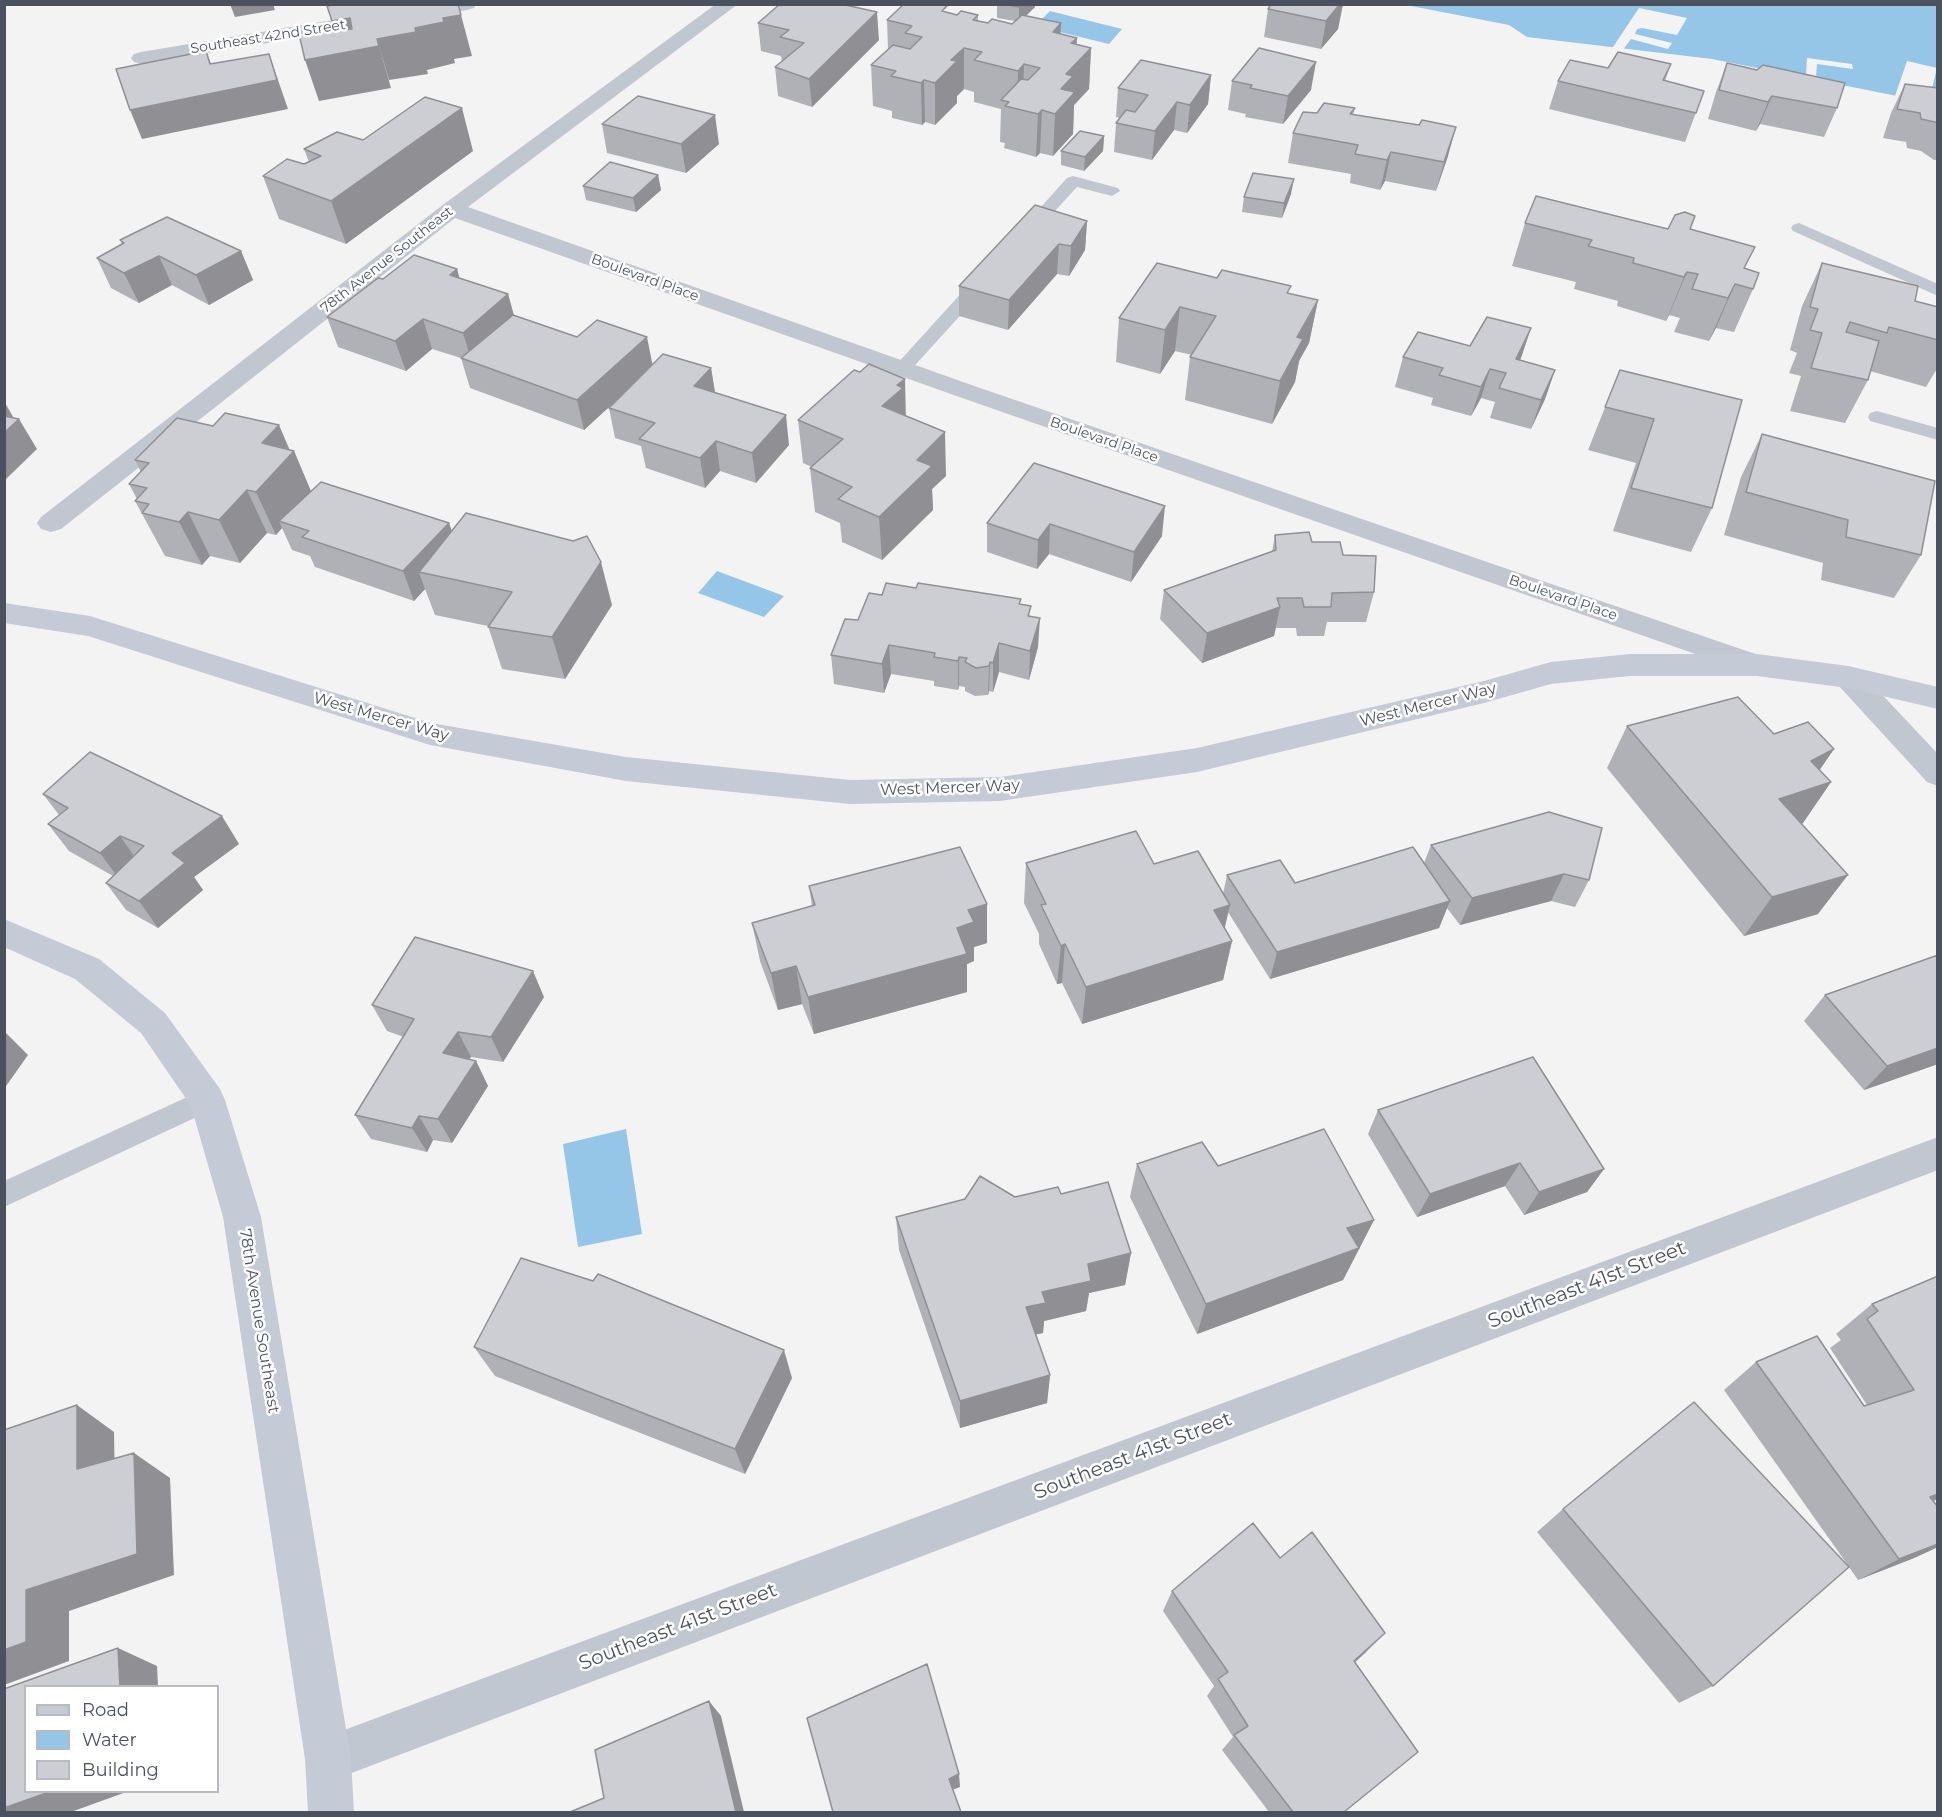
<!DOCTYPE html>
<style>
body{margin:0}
#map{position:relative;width:1942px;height:1817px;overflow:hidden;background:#f4f3f3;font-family:Montserrat,sans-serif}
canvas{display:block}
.frame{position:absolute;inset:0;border:6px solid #4b525f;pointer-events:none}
.legend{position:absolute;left:24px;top:1685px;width:195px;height:108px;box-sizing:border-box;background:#fff;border:2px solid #b7babf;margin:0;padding:8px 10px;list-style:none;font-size:18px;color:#4b525f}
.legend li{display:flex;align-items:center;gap:12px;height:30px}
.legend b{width:30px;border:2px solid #b7babf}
</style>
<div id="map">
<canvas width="1942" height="1817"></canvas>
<div class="frame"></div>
<ul class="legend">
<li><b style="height:8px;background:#c5cad7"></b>Road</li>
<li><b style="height:16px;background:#96c6e7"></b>Water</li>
<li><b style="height:16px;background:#cdced4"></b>Building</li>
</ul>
</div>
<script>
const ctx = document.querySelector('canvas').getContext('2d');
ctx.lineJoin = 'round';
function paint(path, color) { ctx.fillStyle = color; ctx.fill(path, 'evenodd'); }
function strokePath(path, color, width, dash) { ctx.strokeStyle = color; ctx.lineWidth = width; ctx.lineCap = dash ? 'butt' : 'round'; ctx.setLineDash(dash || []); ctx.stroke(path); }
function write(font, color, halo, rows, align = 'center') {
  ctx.font = font + ' Montserrat,sans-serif'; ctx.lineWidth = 5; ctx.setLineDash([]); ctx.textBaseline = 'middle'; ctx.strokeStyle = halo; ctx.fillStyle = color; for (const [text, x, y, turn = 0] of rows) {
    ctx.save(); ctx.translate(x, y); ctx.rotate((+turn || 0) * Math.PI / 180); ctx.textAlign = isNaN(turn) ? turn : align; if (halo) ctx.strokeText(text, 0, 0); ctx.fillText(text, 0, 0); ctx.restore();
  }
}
paint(new Path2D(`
 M1406,5H1937V100L1897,96L1712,59L1527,37L1509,25Z
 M1050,11L1122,29L1109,44L1035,26Z
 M717,571L784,596L764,617L698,593Z
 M626,1129L642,1234L578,1247L563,1144Z`), '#96c6e7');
paint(new Path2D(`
 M1639,8L1687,18L1677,35L1642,28L1637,29L1635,34L1672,43L1668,49L1631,39L1622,51L1611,50Z
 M1807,58L1852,64L1853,69L1817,64L1816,77L1806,76Z
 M1907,61L1937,68L1930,96L1906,100L1894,99Z`), '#f4f3f3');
paint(new Path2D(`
 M1073,176L1118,188L1120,191L1112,196L1077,187L1033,235H1021L1019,232L1021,229L1067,178Z
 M1799,223L1938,284V296L1793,231L1791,228L1793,225Z
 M981,277L987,278L990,282L987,286L908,373H896L893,369L896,365L975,278Z
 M1877,411L1938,428V440L1870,421L1868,417L1870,413Z
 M207,1088L216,1092L220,1100L216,1108L4,1207V1181Z`), '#c1c7d0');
paint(new Path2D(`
 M429,4H476L474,8L467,10L141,64L134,62L131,58L134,54L141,52Z
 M716,4H738L468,207L983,389L1767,658L1772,665L1767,672L1757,676L1747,672L965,399L455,218L61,529L51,532L41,529L37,523L41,517L444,204Z
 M1848,666L1858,669L1938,754V786L1927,782L1838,685L1833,677L1838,669Z
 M1938,1137V1170L328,1782L312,1775L305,1759L312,1743L328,1736Z`), '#c1c7d0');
paint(new Path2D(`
 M4,603L90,616L431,723L626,757L850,780L1000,777L1197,748L1484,681L1551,662L1630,654H1757L1848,666L1938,687V709L1848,688L1757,676H1630L1551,684L1484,703L1197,772L1000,801L850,804L626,781L430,745L88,636L4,623Z
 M4,919L99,959L165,1013L220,1089L225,1100L261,1217L351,1759L354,1812H308L305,1759L223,1217L191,1106L141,1033L75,979L4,947Z`), '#c5cad7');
paint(new Path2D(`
 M997,4H1035V7L1026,16L1061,23L1060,34L1077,38L1076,44L1091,48L1089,89L1074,105L1073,134L1053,156L1040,153L1036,157L1004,148L1005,143L1000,142L1001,109L974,102V92L964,89L957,96V103L935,125L925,122L922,125L892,118V111L873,106L871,65L888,49L887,20L947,13L957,15H978V21L988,23L1012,24L1015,21L997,18Z
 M1343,4L1338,29L1321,49L1264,37L1268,9Z
 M758,23L879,40L812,107L778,96L775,67L782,62L781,56L761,51Z
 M1727,63L1837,108L1824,137L1760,124L1756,131L1708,119L1716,92Z
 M1671,64L1665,81L1704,91L1685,142L1549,109L1558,81L1608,68Z
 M1211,75L1208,104L1187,133L1174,130L1152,160L1114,152L1116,123L1120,118L1116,117L1118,88Z
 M1232,81L1311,90L1283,124L1245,117L1246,114L1228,110Z
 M1905,84L1938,88V160H1934L1921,151L1907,148L1906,142L1883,138L1891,113Z
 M1355,108L1353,115L1448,156L1436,191L1385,181L1380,190L1350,183L1351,174L1288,163L1293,133Z
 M602,124L719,144L686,173L607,153Z
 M1104,136L1103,151L1084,171L1061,165V151Z
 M363,140L473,151L346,244L279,219L263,176L304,164L309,162L304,149Z
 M658,175L661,190L636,212L586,200L583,186Z
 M1291,194L1282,218L1242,212L1244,197Z
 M1087,221L1085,250L1069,276L1057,274L1008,330L959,316V286Z
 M1525,223L1690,229L1745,268L1753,289L1734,332L1716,328L1709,341L1674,332L1680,318L1669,315L1666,321L1617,306L1618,301L1574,289L1576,282L1512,266Z
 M120,240L241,251L253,280L209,305L172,285L139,303L111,288L97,258L122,244Z
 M1822,263L1915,301L1938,307V367L1926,387L1870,371L1868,380L1845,423L1790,411L1801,376L1789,373L1797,353L1790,350L1802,306Z
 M457,269L459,278L508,294L514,315L652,364L711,368L715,393L789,445L756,483L720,471L705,488L646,468L641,446L615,438L609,408L615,401L584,430L470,388L461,358L432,349L406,371L338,347L327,317Z
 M1217,278L1318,300L1309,343L1299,361L1295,382L1272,424L1185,400L1190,357L1192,355L1175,351L1160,374L1116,362L1119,318Z
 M1531,328L1520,360L1555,370L1545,399L1531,429L1490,418L1495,402L1481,398L1471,416L1431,405L1433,398L1395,387L1403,357L1470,346Z
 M1620,370L1742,400L1712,508L1691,552L1613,531L1636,463L1588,450Z
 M906,416L946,476L932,489L933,510L882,560L842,542L840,523L815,512L810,468L812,467L803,463L798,420Z
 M1762,434L1921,555L1894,598L1821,580L1823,563L1724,535L1741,477Z
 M290,450L294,451L311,491L452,531L612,605L565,679L502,669L488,626L435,615L425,589L414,601L315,567L310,556L292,550L282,528L276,535L267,533L240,563L210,556L202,565L165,556L135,501L137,499L129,484L141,472L135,460Z
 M1034,463L1162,536L1131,582L1049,554L1037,569L987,552V523Z
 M1275,535L1312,542L1343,555L1374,592L1366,622H1327L1324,636H1297L1296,628H1276L1274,636L1202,663L1160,619L1164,590L1272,552Z
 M882,595L1020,604L1031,617L1038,647L1029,680L999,672L993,692L989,691L988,695L975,696L965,691V687L959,686L958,690L934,686V681L891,674L884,693L834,684L831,655L858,620Z
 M1627,726L1774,734L1834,749L1819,770L1831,782L1802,824L1818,914L1744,936L1607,768Z
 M43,794L239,844L194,877L203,890L158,928L126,910L106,883L113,876L69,851L48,824L59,815Z
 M1431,845L1589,880L1575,907L1551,901L1460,925L1447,908L1439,928L1270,979L1228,912L1224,928L1232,941L1223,980L1082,1024L1062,983L1057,984L1039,944V934L1024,903L1026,863L1154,864L1223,894L1227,875L1295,883L1424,863Z
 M809,886L987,904V943L974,947V961L967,964V992L814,1034L802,1004L778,1010L760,961L752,923L812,906Z
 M1825,995L1938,1064L1864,1090L1804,1021Z
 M544,997L503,1062L471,1057L469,1059L476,1061L488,1086L452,1143L433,1140L427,1152L371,1139L355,1115L404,1037L387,1031L372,1005Z
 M1378,1110L1604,1169L1587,1192L1524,1215L1505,1186L1417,1217L1368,1134Z
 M1137,1164L1218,1166L1374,1220L1343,1280L1197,1334L1130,1197Z
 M1061,1194L1131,1253L1125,1285L1089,1293L1086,1311L1044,1321L1043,1333L1036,1334L1050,1375L1047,1403L960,1428L899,1250L896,1217L1015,1197Z
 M1938,1276L1933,1501L1938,1507V1547L1914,1558L1858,1580L1849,1567L1713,1686L1679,1703L1537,1532L1563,1509L1847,1564L1724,1390L1756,1362L1864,1406L1867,1405L1830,1348L1841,1340L1836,1334L1872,1304Z
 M474,1347L792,1378L745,1474L495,1376Z
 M1280,1558L1366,1652L1355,1662L1344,1812H1269L1222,1750L1233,1737L1207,1696L1214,1686L1163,1611L1172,1591Z`), '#b0b1b6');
paint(new Path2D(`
 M230,4H273L275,10L235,17Z
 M1023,4H1035V7L1019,22V7Z
 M1340,4H1343L1338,29L1321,49L1326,21Z
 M877,12L879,40L812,107L809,79Z
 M461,15L472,56L454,59L455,63L427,70L428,74L389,80L377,39L415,28L443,18Z
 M350,18L379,46L391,88L319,101L305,60L342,53L332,21Z
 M1061,23L1059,65L1053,32Z
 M1077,38L1075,65L1091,48L1089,89L1074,105L1073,134L1053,156L1055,114L1071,43Z
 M964,48V89L957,96V103L935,125V83L951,60Z
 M206,51L217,79L269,54L288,109L142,139L130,110L210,64Z
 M1316,62L1311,90L1283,124L1288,96Z
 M1024,64L1023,106L1017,109L1018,71Z
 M1211,75L1208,104L1187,133L1190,105Z
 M924,80L925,122L922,125L921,83Z
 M1772,96L1760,124L1756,131L1768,102Z
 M1177,102L1174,130L1152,160L1155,131Z
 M462,108L473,151L346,244L331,201Z
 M1042,110L1040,153L1036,157L1038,114Z
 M715,115L719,144L686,173L681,144Z
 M1456,127L1448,156L1436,191L1444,162Z
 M1104,136L1103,151L1084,171L1085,157Z
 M1391,152L1385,181L1380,190L1387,160Z
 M658,175L661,190L636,212L633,198Z
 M1294,179L1291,194L1282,218L1284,203Z
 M1087,221L1085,250L1069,276L1071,246Z
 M1059,244L1057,274L1008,330L1009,300Z
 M241,251L253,280L209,305L196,275Z
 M159,256L172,285L139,303L124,273Z
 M457,269L465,299L450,275Z
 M1687,272L1669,315L1666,321L1684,277Z
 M1735,284L1716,328L1709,341L1728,298Z
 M508,294L516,324L472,362L463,333Z
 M1318,300L1309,343L1299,361L1295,382L1272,424L1280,381L1297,337Z
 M1180,307L1175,351L1160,374L1165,330Z
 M423,319L432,349L406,371L395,341Z
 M1531,328L1521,358L1506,389L1516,359Z
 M647,337L653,367L584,430L577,400Z
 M711,368L716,398L694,386Z
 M1490,369L1481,398L1471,416L1481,387Z
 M1555,370L1545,399L1531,429L1541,400Z
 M905,379L906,422L882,406L897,385Z
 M4,401L16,422L19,419L37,449L4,481Z
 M786,415L789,445L756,483L752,453Z
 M279,425L291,453L294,451L312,494L279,521L282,528L276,535L256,492L262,443Z
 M945,432L946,476L932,489L933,510L882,560L879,517L917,460Z
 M716,441L720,471L705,488L700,458Z
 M247,490L267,533L240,563L219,520Z
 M1165,506L1162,536L1131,582L1134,552Z
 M188,512L210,556L202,565L179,522Z
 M449,523L460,553L419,572L425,589L414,601L403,571Z
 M1050,524L1049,554L1037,569L1038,540Z
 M601,562L612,605L565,679L552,637Z
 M1280,607L1274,636L1202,663L1207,633Z
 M1040,618L1038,647L1029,680L1030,651Z
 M999,643V672L993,692V663Z
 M889,645L891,674L884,693L882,664Z
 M959,657V686L958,690V661Z
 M990,662L989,691L988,695L989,666Z
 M1834,749L1806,790L1831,782L1803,823L1753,839L1779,799L1811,761Z
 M222,816L239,844L194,877L203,890L158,928L139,901L172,853Z
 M120,836L139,863L120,880L100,853Z
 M1564,874L1551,901L1460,925L1472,898Z
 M1848,875L1818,914L1744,936L1772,897Z
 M1450,901L1439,928L1270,979L1277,952Z
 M987,904V943L974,947V961L967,964V992L814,1034L808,997L957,928L968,910Z
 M1230,905L1221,944L1214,910Z
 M1232,941L1223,980L1082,1024L1086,987Z
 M1065,944L1062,983L1057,984L1061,946Z
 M796,966L802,1004L778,1010L771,973Z
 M533,971L544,997L503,1062L491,1037Z
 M4,1031L28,1055L4,1089Z
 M458,1032L471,1057L456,1078L443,1053Z
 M1938,1048V1064L1864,1090L1887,1066Z
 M476,1061L488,1086L452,1143L438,1119Z
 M419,1116L433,1140L427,1152L412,1128Z
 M1520,1163L1505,1186L1417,1217L1430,1194Z
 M1604,1169L1587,1192L1524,1215L1539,1192Z
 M1374,1220L1343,1280L1197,1334L1206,1304L1347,1228Z
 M1131,1253L1125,1285L1089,1293L1086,1311L1044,1321L1043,1333L1024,1337L1026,1307L1042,1292L1088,1264Z
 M784,1350L792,1378L745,1474L735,1449Z
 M1050,1375L1047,1403L960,1428V1401Z
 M77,1405L114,1432L115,1494L77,1469Z
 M134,1453L170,1478L174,1575L69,1611V1661L4,1685V1650L26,1590Z
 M1938,1494V1499L1889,1521L1930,1497Z
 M1938,1544V1547L1914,1558L1858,1580L1899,1559Z
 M1385,1633L1366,1652L1337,1679L1354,1661Z
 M118,1648L157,1666L158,1686H120Z
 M709,1701L721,1716L744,1812H736Z
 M959,1774L960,1787L950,1791L949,1779Z
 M4,1779L52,1791H129L71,1812H4Z`), '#909094');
const building = new Path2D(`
 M338,4H458L461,15L443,18L444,22L415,28L416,32L377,39L379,46L305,60L299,34L341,28L342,30L352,29L350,18L332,21L327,6Z
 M780,4H841L877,12L809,79L775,67L804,43L780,37L789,30L758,23Z
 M904,4H939L947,6L942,11L957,15L961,11L978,15L973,20L988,23L992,19L1012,24L1022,15L1061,23L1053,32L1077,38L1071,43L1091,48L1066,74L1073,76L1061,89L1075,92L1055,114L1042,110L1038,114L1005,106L1009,102L1001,100L1021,79L1028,80L1040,68L1024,64L1018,71L974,60L982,52L964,48L951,60L957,61L935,83L924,80L921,83L891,76L896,71L871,65L893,45L910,49L922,37L905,33L912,26L887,20Z
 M1003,4H1023L1019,7Z
 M1271,4H1340L1326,21L1268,9Z
 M1259,48L1316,62L1288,96L1250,88L1252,85L1232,81Z
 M206,51L210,64L269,54L277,80L130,110L116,69Z
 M1618,52L1671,64L1663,80L1704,91L1696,113L1558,81L1570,60L1608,68Z
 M1141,60L1211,75L1190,105L1177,102L1155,131L1116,123L1126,110L1135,112L1148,95L1118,88Z
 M1727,63L1757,70L1763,65L1845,83L1837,108L1772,96L1768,102L1719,90Z
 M1905,84L1938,88V123L1935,122L1921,119L1920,113L1897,109Z
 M638,96L715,115L681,144L602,124Z
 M425,97L462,108L331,201L263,176L287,159L304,164L321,156L304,149L337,132L363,140Z
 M1324,103L1355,108L1350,114L1419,125L1422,120L1456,127L1444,162L1391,152L1387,160L1355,154L1358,145L1293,133L1303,112L1317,113Z
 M1080,131L1104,136L1085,157L1061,151Z
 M610,162L658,175L633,198L583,186Z
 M1253,173L1294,179L1284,203L1244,197Z
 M1536,196L1668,229L1675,215L1685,212L1695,216L1690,229L1755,247L1744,268L1759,273L1753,289L1735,284L1728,298L1692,289L1698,274L1687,272L1684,277L1633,263L1634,258L1588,246L1592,240L1525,223Z
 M1035,205L1087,221L1071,246L1059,244L1009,300L959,286Z
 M167,217L241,251L196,275L159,256L124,273L97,258L124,243L120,240Z
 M414,255L457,269L450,275L508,294L463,333L423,319L395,341L327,317L378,278L383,279Z
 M1157,263L1217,278L1222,270L1291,286L1287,293L1318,300L1297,337L1303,339L1280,381L1190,357L1216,316L1180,307L1165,330L1119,318Z
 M1822,263L1918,286L1915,301L1938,307V340L1889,327L1887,333L1850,322L1846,332L1879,341L1868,380L1811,368L1822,333L1810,330L1818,309L1810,307Z
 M513,315L577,337L597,320L647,337L577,400L461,358Z
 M1487,317L1531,328L1516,359L1555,370L1541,400L1499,388L1506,373L1490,369L1481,387L1439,375L1443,368L1403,357L1418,332L1470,346Z
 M663,354L711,368L694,386L786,415L752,453L716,441L700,458L639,439L655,423L609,408Z
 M869,364L905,379L897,385L903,388L882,406L945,432L917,460L932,466L879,517L838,499L852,487L810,468L843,439L798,420L854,370L860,372Z
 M1620,370L1742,400L1712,508L1631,488L1654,419L1605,407Z
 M225,413L279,425L262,443L294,451L256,492L247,490L219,520L188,512L179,522L142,513L149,504L135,501L147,488L129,484L149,463L135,460L177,418L213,426Z
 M4,416L19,419L4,433Z
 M1762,434L1935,481L1921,555L1846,537L1848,520L1746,492Z
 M1034,463L1165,506L1134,552L1050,524L1038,540L987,523Z
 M321,482L449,523L403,571L302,537L309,531L279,521Z
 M466,513L573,541L587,536L601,562L552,637L488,627L512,592L419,572Z
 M1309,532L1312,542H1340L1343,555L1376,556L1374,592L1332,593L1331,607H1304L1302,598H1277L1280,607L1207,633L1164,590L1276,550L1275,535Z
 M886,583L916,588L918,583L1021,599L1019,604L1031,606L1028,616L1040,618L1030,651L999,643L993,663L990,662L989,666L976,668L965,662L967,658L959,657L958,661L934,657L935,653L889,645L882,664L831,655L845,619L858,620L869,593L882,595Z
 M1738,697L1774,734L1808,722L1834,749L1811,761L1831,782L1779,799L1848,875L1772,897L1627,726Z
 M90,752L222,816L172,853L185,863L139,901L106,883L144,846L120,836L100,853L48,824L68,808L43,794Z
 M1549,812L1602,828L1589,880L1564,874L1472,898L1431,845Z
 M1136,831L1154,864L1198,851L1230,905L1214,910L1232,941L1086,987L1065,944L1061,946L1041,905L1046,904L1026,863Z
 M960,847L987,904L968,910L974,922L957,928L967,954L808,997L796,966L771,973L752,923L815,905L809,886Z
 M1413,847L1450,901L1277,952L1227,875L1280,860L1295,883Z
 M415,937L533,971L491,1037L458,1032L443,1053L476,1061L438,1119L419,1116L412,1128L355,1115L414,1019L372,1005Z
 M1938,955V1048L1887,1066L1825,995Z
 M1533,1057L1604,1169L1539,1192L1520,1163L1430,1194L1378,1110Z
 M1324,1129L1374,1220L1347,1228L1359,1248L1206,1304L1137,1164L1202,1142L1218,1166Z
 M980,1176L1015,1197L1058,1187L1061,1194L1108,1182L1131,1253L1088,1264L1091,1281L1042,1292L1046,1303L1026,1307L1050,1375L960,1401L896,1217L965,1199Z
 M521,1258L593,1281L598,1274L784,1350L735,1449L474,1347Z
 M1938,1276V1494L1930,1497L1938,1507V1544L1899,1559L1756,1362L1817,1336L1864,1406L1914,1390L1867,1319L1878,1311L1872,1304Z
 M1694,1402L1849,1567L1713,1686L1563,1509Z
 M77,1405V1469L134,1453L137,1554L26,1590V1642L4,1650V1430Z
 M1253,1523L1280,1558L1312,1532L1385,1633L1354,1661L1418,1752L1344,1812H1293L1234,1735L1248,1726L1218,1679L1228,1672L1172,1591Z
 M118,1648L120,1686H26V1791H52L4,1808V1689Z
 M927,1664L959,1774L949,1779L961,1812H833L807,1718Z
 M709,1701L736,1812H570L604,1798L595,1750Z`);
paint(building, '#cdced4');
strokePath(building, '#909094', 1.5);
write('14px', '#4b525f', '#fff', [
 ["Southeast 42nd Street",268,37,-9],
 ["78th Avenue Southeast",387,260,-38],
 ["Boulevard Place",645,278,20],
 ["Boulevard Place",1104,440,19],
 ["Boulevard Place",1563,598,19]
]);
write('16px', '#4b525f', '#fff', [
 ["West Mercer Way",1428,705,-14],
 ["West Mercer Way",381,717,16],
 ["West Mercer Way",950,788,-2],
 ["78th Avenue Southeast",259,1321,81]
]);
write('20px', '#4b525f', '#fff', [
 ["Southeast 41st Street",1587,1285,-21],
 ["Southeast 41st Street",1133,1456,-21],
 ["Southeast 41st Street",678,1627,-21]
]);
</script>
